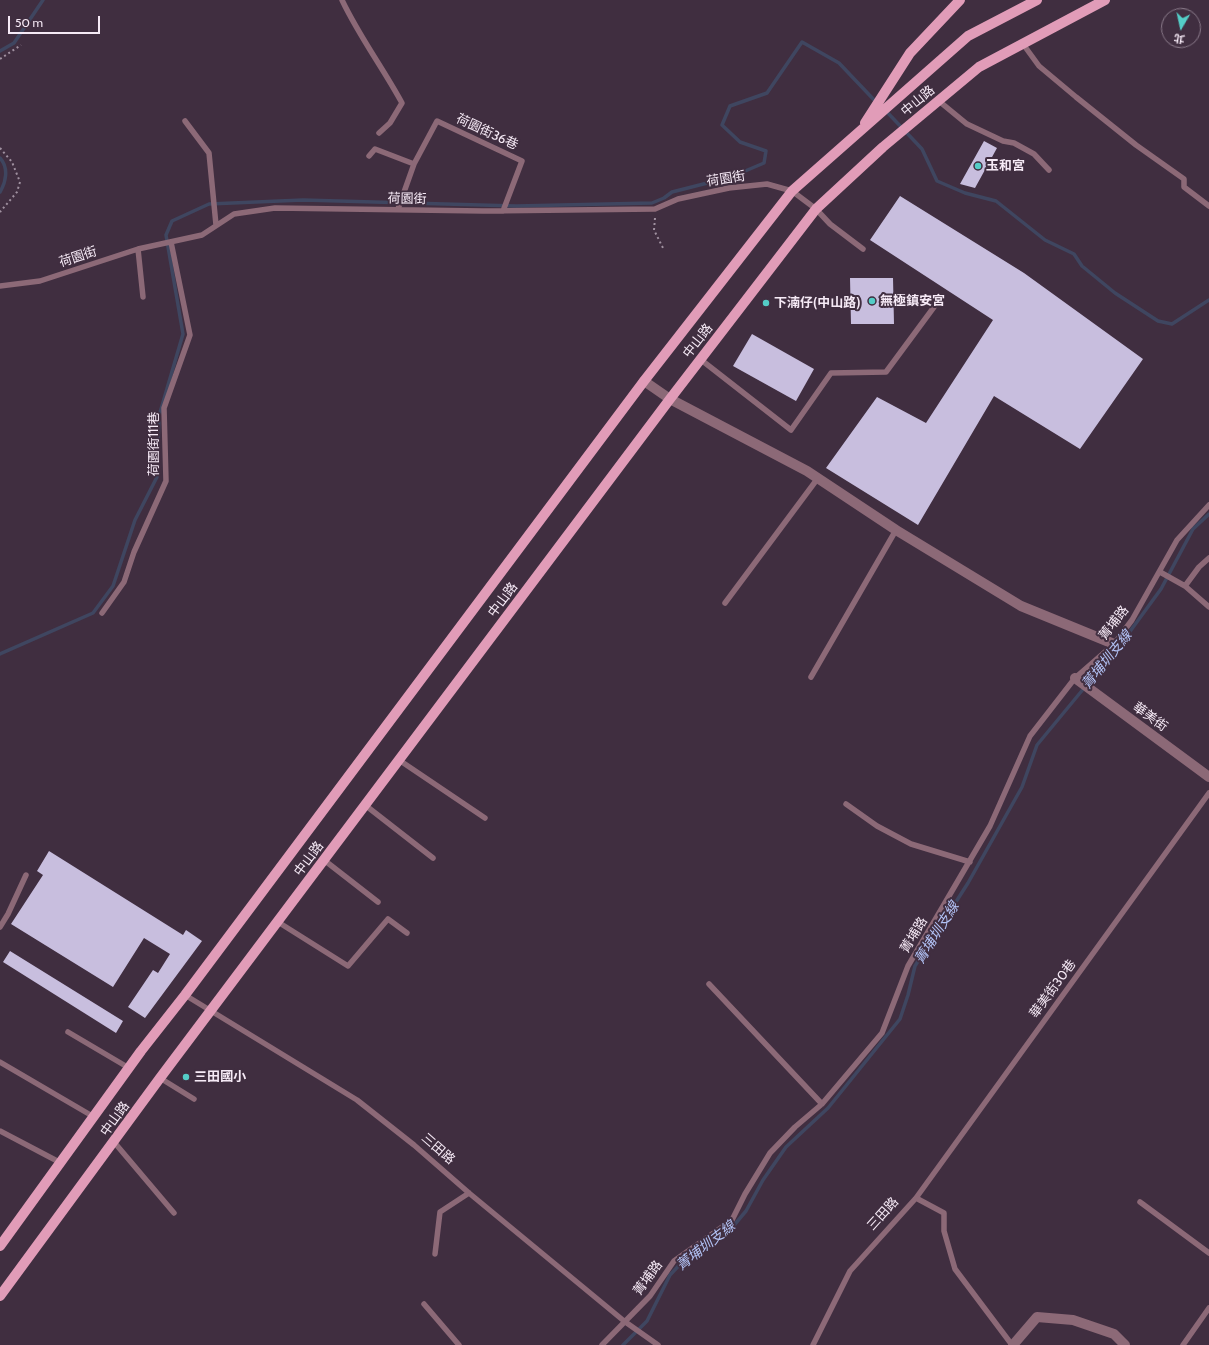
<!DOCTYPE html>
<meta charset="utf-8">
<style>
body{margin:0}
#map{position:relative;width:1209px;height:1345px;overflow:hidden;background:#402e40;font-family:Cabin,"Noto Sans TC",sans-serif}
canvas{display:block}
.north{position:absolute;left:1161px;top:8px;width:40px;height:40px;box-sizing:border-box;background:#402e40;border:1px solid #897989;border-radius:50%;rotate:189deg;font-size:11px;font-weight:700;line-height:16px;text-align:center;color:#f6eaf6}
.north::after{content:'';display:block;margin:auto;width:14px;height:18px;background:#54cdc7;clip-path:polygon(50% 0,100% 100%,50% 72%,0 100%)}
.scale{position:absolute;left:8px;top:16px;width:92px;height:18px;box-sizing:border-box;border:2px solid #f6eaf6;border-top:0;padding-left:5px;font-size:12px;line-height:14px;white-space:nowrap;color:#f6eaf6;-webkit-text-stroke:3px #402e40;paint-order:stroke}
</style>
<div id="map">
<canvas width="1209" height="1345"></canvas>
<div class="north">北</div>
<div class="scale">50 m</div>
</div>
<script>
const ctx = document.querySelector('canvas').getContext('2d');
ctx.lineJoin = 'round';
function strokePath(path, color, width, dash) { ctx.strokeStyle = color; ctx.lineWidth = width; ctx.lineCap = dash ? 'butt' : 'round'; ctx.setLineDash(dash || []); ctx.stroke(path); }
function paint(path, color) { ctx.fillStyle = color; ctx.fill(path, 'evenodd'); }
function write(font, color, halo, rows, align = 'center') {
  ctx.font = font + ' Cabin,"Noto Sans TC",sans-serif'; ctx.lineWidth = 4; ctx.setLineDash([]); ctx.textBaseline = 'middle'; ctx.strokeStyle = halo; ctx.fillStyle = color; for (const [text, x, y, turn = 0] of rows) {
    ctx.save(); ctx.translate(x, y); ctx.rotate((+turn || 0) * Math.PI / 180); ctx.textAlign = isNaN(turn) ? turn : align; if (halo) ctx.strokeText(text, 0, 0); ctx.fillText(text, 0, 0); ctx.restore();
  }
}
strokePath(new Path2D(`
 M0,51L14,43L43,0
 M886,111L922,149L937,181L965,193L996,201L1045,240L1074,254L1082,266L1115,293L1158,321L1172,324L1209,300
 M0,158C9,168 6,182 0,192
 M0,654L93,613L113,586L135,520L157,477L159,416L183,334L166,235L172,221L209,204L303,200L516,206L652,203L664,198L672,192L731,177L764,163L766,151L740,142L722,125L730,106L767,93L802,42L839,63L877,103
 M623,1345L647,1321L670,1275L686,1258L730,1230L746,1211L763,1180L786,1147L828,1108L900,1019L908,995L915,966L968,883L1022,787L1037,745L1123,641L1161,589L1193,529L1209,514`), '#3f4660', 3.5);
paint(new Path2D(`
 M984,141L997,148L975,188L960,184Z
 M900,196L1024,273L1143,359L1080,449L994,396L918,525L826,468L877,397L926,423L993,320L870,240Z
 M850,278H893L894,324H851Z
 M752,334L814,369L796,401L733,366Z
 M49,851L183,935L186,930L202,941L145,1018L128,1007L153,970L158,973L170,954L144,938L113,987L11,924L43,875L37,871Z
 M10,951L123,1021L116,1033L3,962Z`), '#c8bede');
strokePath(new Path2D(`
 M0,59L21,45
 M0,148L12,162L20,182L17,192L0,212
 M655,218L654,230L663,248`), '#a091a0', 2, [2, 3]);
strokePath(new Path2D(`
 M342,0C359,36 383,68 402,103L390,123L379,133
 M1023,44L1039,66L1076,97L1136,145L1184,179V187L1209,206
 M939,101L967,124L1003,141L1014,143L1034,154L1049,170
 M185,121L209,153L216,225
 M369,156L375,149L414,164
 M398,209L414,164L437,121L522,161L503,211
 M138,249L143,297
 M0,286L40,281L138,249L202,235L234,214L275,208L483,211L655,209L678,199L729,188L767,184L792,191L816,209L830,224L863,249
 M700,359L791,430L831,373L886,372L934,307
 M1160,572L1185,586L1199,567L1209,558
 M1185,586L1209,607
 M725,603L818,478
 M102,613L124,582L134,552L166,481L164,408L190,335L171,242
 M811,677L896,530
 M399,760L485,818
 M846,804L877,826L911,844L970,862
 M365,805L433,858
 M324,860L378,902
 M278,922L348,966L388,919L407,933
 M0,927L8,914L26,875
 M709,984L822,1104
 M185,995L357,1100L414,1145L469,1193L624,1321L658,1345
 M68,1032L129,1068
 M0,1062L94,1117
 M160,1078L194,1099
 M0,1131L61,1163
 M114,1142L174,1213
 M916,1198L944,1213V1231L955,1269L1012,1345
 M1140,1202L1209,1253
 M435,1254L440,1212L469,1193
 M424,1304L459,1345
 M602,1345L650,1296L674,1261L732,1220L745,1194L770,1153L795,1127L822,1104L882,1033L908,966L990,826L1030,736L1075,678L1114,644L1132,620L1177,540L1209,505
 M813,1345L850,1271L916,1198L1209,793
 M1183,1345L1209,1308`), '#8c6977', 5.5);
strokePath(new Path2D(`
 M644,381L670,399L807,471L896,530L1021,606L1114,644
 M1075,678L1209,777
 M1013,1345L1037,1317L1073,1320L1114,1334L1125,1345`), '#8c6977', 10);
strokePath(new Path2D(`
 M865,123L910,53L960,0
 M0,1246L141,1051L185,995L644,381L792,191L968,36L1037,0
 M0,1296L160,1078L670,399L816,209L883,147L979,67L1105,0`), '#e19cb8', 10);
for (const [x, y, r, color] of [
 [978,166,4,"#54cdc7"],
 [872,301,4,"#54cdc7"],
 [766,303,4,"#54cdc7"],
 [186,1077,4,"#54cdc7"]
]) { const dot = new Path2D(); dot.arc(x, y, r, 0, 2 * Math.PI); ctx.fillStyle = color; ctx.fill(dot); strokePath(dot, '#402e40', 1.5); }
write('13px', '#f6eaf6', '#402e40', [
 ["中山路",918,101,-40],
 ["荷園街36巷",487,132,25],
 ["荷園街",726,179,-9],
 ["荷園街",407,199,1],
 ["荷園街",78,257,-18],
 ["中山路",698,341,-52],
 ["荷園街111巷",154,444,-90],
 ["中山路",503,600,-53],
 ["菁埔路",1114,623,-52],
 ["華美街",1150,717,36],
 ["中山路",309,859,-53],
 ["菁埔路",914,935,-59],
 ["華美街30巷",1053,989,-54],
 ["中山路",115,1119,-54],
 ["三田路",438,1149,41],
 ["三田路",883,1214,-48],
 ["菁埔路",648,1278,-54]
]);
write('bold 13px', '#f6eaf6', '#402e40', [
 ["玉和宮",986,166],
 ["無極鎮安宮",880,301],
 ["下湳仔(中山路)",774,303],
 ["三田國小",194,1077]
], 'left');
write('italic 14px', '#b2c2f5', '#402e40', [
 ["菁埔圳支線",1107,660,-51],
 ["菁埔圳支線",937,933,-58],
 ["菁埔圳支線",706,1246,-38]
]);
</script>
